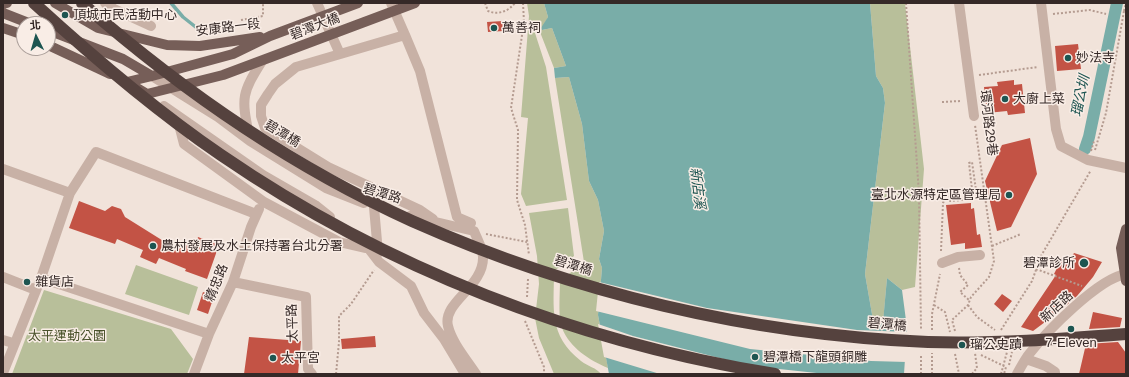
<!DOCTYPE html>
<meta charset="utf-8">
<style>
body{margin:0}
#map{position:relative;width:1129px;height:377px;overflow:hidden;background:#f1e3da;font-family:Helvetica,"Noto Sans TC",sans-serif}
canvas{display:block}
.frame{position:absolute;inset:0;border:4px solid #352927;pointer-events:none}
.north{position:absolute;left:16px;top:16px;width:40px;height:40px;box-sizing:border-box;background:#f9ede6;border:1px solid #ab9f9a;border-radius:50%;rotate:355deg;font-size:11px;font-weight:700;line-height:16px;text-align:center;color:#352927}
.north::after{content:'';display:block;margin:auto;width:14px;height:18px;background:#1d5551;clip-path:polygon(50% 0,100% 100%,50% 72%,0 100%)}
</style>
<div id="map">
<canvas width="1129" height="377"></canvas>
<div class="frame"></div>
<div class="north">北</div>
</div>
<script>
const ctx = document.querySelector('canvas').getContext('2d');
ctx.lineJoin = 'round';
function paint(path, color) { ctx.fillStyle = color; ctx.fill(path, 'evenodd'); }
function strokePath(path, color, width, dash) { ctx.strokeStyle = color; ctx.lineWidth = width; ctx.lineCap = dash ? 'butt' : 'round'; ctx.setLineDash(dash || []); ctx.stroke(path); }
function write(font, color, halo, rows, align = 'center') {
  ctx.font = font + ' Helvetica,"Noto Sans TC",sans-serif'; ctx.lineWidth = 3; ctx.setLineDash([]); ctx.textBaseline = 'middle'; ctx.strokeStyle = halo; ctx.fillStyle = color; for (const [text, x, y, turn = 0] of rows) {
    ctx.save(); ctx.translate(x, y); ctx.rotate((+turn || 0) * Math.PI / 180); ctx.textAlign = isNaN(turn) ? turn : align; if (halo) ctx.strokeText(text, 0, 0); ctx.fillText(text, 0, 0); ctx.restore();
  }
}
paint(new Path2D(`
 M527,3H544L548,17L542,30L552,28L566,66L554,68L540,32L535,33L546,67L567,200L526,206L521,194L528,118L521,117L529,16Z
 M870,3H905L924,169L915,287L902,290L887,278L883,323L873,320L865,274L885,103L883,88L876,76Z
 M569,77L582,124L589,181L598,200L604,231L599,259L602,268L598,315L608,368C589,360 570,348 562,328C558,320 560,292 560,281L584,262L555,78Z
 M568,208L574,256L554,271C554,309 548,335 581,361C587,366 597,368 601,374H554L539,338L535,318L539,284L537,256L529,213Z
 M136,265L198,287L189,315L125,294Z
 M44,290L171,329L193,359L187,374H12Z`), '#b8bf9a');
paint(new Path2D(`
 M544,3H870L876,76L883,88L885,103L865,274L873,320L883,322L887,278L902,290L907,328L904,374H609L598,315L602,268L599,259L604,231L598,200L589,181L582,124L569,77L555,78L554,68L566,66L552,28L542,30L541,28L548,17Z`), '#79ada8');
paint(new Path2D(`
 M599,282L707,308L857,330L908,332L907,362L871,361L750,349L596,311Z
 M598,324L633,336L751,366L826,374H660L604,357Z`), '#f1e3da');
strokePath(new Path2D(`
 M171,3L183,17L202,32`), '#79ada8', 3.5);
strokePath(new Path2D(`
 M1085,149L1089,137L1117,3`), '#79ada8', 12);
paint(new Path2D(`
 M503,21L504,31L488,32L487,22Z
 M1078,44L1081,69L1057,71L1055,46Z
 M1014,80V85L1022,84L1025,113L1008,115L1007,111L987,113L984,87L998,86L997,82Z
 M1030,138L1037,174L1011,227L997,231L985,181L1002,145Z
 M79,201L105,211L112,206L121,209L125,217L173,247L196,244L198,237L219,245L207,279L185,271L186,269L159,258L156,264L140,257L143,250L117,239L115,244L69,228Z
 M971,203V209L974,208L977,235L980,234L982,247L965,249V243L951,245L946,205Z
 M1074,253L1102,262L1093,277L1077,296L1061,310L1033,331L1021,327L1056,275L1054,274L1062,258L1069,261Z
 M203,292L214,296L208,314L197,310Z
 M1002,294L1012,301L1003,312L994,304Z
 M1093,312L1122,318L1120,327L1089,329Z
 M375,336L376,347L342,349L341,339Z
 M249,337L301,341L298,374H244Z
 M1118,342L1126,353V374H1079L1086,344Z`), '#c35345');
strokePath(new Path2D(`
 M485,3L488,11C497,15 508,12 515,3
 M523,3L524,22L511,108L518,130L517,200L525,225L529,255
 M906,3L919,194L921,329
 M1124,11L1126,3
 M1053,14L1090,10L1106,14
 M241,20L263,16V3
 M979,75L1038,67
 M942,102L961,101
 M1095,150L1106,113L1124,11H1126
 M1091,151L1094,141
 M949,192L950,201L973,199L969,163L972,162L977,197L984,196
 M486,234L527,242
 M992,246L1021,234
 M941,251L943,203L949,190
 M959,268L960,275L968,285L960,292L969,300
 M1036,269L1082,286
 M527,297L528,279
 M934,305L945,312L950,332
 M968,305L977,317L995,330
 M525,321L544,367V374
 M932,330V314L940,274
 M1001,330L1032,281L1041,256L1091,170
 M955,331L952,320L968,305L971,297L989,277L994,261L975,125
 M955,354L959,374
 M981,355L1006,367L1004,374
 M1009,365L1012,352
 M336,374L339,342V316L351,304L374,270
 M921,374V354
 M932,374V353
 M972,374L977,368L975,353
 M1001,374L1007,352`), '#b49b90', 2, [2, 2]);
strokePath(new Path2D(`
 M105,3L114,9L151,26
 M317,3L340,54
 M391,3L405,35L296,67L275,84L268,94L261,105V116L265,128L328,167L420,210L433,219
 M959,3L974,116
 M1041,3L1056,129L1061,146L1088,160L1126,168
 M405,35L420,71L457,217L471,223
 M152,76L218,117L250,141L326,188L364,203
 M164,106L263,175L315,205L330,217
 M178,121L184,144L264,202L339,242L365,248
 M249,135C241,97 242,93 262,61
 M3,169L70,193
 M371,198L374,207L378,253
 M410,216L474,231C477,239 483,249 483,257C484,287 442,302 448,326C452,343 467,360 476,374
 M357,240L369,249L379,262L411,286L424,313L444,339L465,374
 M942,263L958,257L980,255
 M3,277L36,290
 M41,278L209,334
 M233,282L306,297L308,369L312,374
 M3,340L13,343
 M1026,359L1046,366L1055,372V374
 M3,373L41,278L70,193L96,152L256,214
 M194,374L209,334L233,282L251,227L259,209
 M1017,374C1021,367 1025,359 1030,353C1047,331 1099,278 1126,274`), '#c8b1a6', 10);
strokePath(new Path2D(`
 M55,3L98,28L167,45L200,46L260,37
 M3,4L7,3
 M3,13L31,24
 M3,28L24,35
 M48,30L123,59L152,76L233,54L270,36L358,3
 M48,45L110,74
 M127,82L152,76
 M137,88L147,94L223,75L415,3
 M1126,229L1121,248L1126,281`), '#765e58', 10);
strokePath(new Path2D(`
 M34,3C93,57 155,110 221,155C387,269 577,342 775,374
 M82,3C180,89 293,167 412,221C574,293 751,335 928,342C994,344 1060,339 1126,334`), '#55423e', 12);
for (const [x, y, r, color] of [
 [65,15,4,"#1d5551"],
 [494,28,4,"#1d5551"],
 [1068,58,4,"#1d5551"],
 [1005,99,4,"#1d5551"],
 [1009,195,4,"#1d5551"],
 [153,246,4,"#1d5551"],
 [1084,263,5,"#1d5551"],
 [27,282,4,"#1d5551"],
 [1071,329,4,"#1d5551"],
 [962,345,4,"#1d5551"],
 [755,357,4,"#1d5551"],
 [273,358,4,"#1d5551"]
]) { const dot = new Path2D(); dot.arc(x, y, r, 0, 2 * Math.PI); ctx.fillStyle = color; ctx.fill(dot); strokePath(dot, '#f9ede6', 1.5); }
write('13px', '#352927', '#f9ede6', [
 ["頂城市民活動中心",73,15],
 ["萬善祠",502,28],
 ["妙法寺",1076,58],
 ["大廚上菜",1013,99],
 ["臺北水源特定區管理局",1001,195,"right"],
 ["農村發展及水土保持署台北分署",161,246],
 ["碧潭診所",1075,263,"right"],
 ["雜貨店",35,282],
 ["7-Eleven",1071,343,"center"],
 ["瑠公史蹟",970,345],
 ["碧潭橋下龍頭銅雕",763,357],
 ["太平宮",281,358]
], 'left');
write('13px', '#352927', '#f9ede6', [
 ["碧潭大橋",315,27,-21],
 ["安康路一段",228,28,-7],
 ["環河路29巷",988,123,83],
 ["碧潭橋",282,134,31],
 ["碧潭路",382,194,17],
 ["碧潭橋",573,266,17],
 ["精忠路",217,283,-68],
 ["新店路",1057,307,-43],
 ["太平路",293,323,-92],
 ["碧潭橋",887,325,5]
]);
write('13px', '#49522b', '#f9ede6', [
 ["太平運動公園",67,336]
]);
write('italic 14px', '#1d5551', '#f9ede6', [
 ["瑠公圳",1081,96,-78],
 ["新店溪",697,188,83]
]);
</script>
